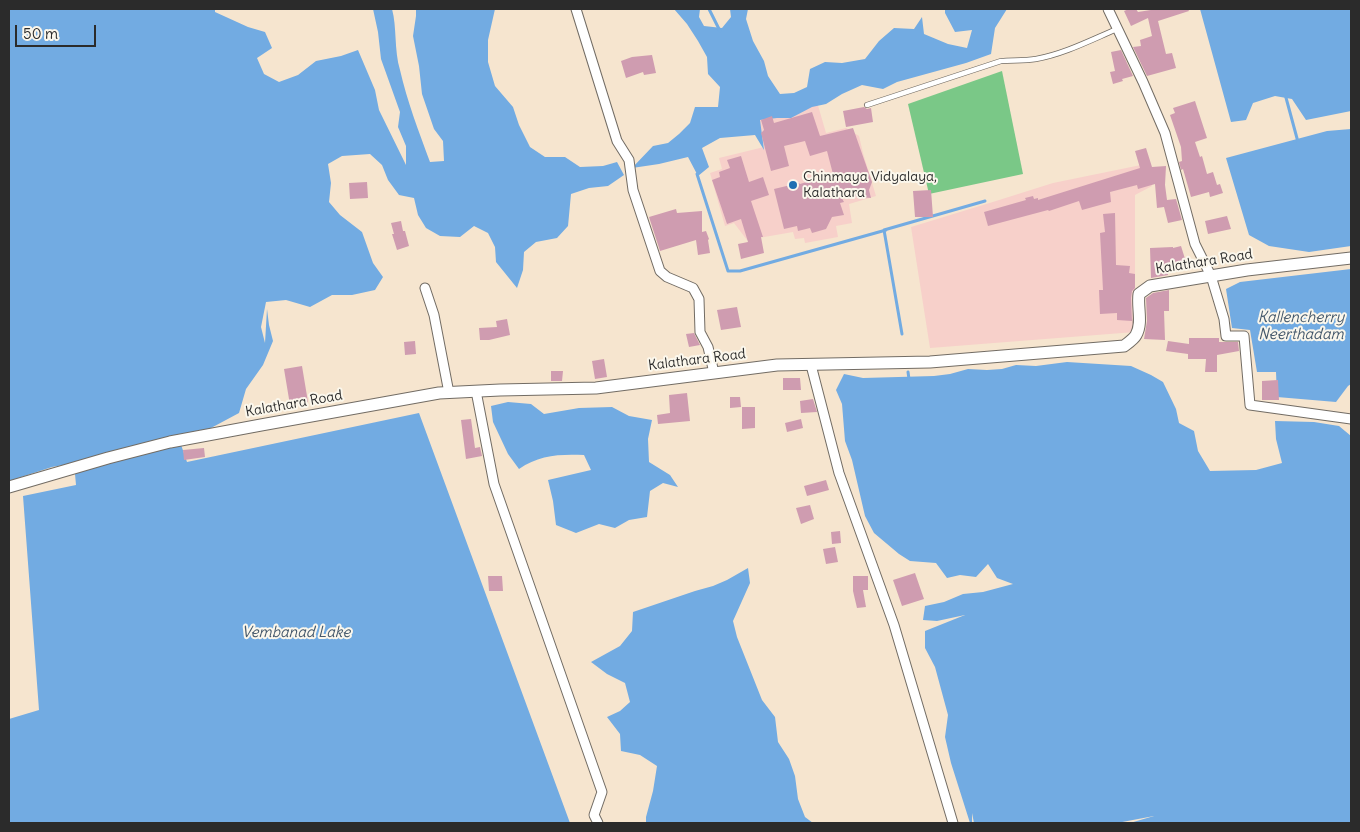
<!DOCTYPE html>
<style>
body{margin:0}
#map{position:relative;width:1360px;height:832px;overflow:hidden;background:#f6e5cf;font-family:Delius,sans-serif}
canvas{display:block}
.frame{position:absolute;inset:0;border:10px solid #2b2b2b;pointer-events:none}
.scale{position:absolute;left:15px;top:25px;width:81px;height:22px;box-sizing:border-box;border:2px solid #2b2b2b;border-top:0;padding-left:6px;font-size:15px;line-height:18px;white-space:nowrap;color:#2b2b2b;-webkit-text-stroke:4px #fbf7ec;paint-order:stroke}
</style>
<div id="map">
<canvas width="1360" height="832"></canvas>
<div class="frame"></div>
<div class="scale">50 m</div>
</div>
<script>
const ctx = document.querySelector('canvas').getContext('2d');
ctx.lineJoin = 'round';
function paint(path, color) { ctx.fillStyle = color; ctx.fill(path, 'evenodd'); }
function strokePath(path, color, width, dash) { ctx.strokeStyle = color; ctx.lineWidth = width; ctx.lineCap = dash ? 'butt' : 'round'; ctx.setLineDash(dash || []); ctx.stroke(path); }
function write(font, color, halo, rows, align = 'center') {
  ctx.font = font + ' Delius,sans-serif'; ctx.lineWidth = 4; ctx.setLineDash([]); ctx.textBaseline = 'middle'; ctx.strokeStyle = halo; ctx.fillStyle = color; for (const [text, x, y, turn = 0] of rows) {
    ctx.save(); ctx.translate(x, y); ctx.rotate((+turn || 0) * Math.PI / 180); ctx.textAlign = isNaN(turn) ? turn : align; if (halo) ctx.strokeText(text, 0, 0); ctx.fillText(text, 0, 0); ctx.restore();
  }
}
paint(new Path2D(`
 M817,102L826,133L846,128L859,136L863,153L876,196L849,204L852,223L836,226L838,237L805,243L804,238L795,239L793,232L747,240L734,223L725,226L710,173L722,169L719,158L764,147L756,121Z
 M1141,165L1152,186L1135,195V332L930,348L911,227L996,201L1053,183Z`), '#f7d0ca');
paint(new Path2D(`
 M1002,71L1023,174L929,194L908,104Z`), '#7ac887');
paint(new Path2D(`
 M9,9H215V12L248,27L265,32L272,48L257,58L264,74L279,82L298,75L316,61L341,56L358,50L375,90L379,110L406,165V146L398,127L400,112L381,59L378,32L373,9H392C397,27 394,50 400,70C407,101 419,132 430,162L444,161L443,141L434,129L422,94L419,66L413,36L416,16V9H495L488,40V62L495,86L513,107L519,125L530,147L545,157H565L580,167L603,166L617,162L624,175L608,186L589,188L571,194L568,226L557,238L536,242L524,252L523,270L517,288L496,262L495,247L488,233L474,226L460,237L440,236L426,228L418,215L414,198L399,195L388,180L382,165L370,154L342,156L328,164L331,183L329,202L340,215L362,232L373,263L383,277L375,290L352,295H332L310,307L286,300L266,302L261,327L265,343L267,309L269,325L273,341L263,365L246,389L239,413L211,428L178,436L187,462L419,413L570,823H9V719L39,710L23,496L76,485L74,463L52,467L9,481Z
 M674,9H700L699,17L704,26L722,28L731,17L730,9H748L746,19L753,41L764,61L768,76L780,94L794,93L807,87L810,69L825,62L842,63L865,59L879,41L894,28L914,29L922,17L924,34L948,44L967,48L972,30L955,32L945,13V9H1007L995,28L991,54L966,63L897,82L883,89L862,85L842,94L826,104L812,107L791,118H777L760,120L764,150L755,135L720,138L702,148L709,167L698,176L688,157L659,164L632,168L653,146L668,143L679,134L690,123L695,107H718L720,87L708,74L707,57L698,41L687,24Z
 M1200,9H1351V111L1306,120L1292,99L1275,96L1253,103L1246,120L1231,122Z
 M1351,129V246L1309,252L1269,246L1249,235L1226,158L1327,131Z
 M1351,269V384L1348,386L1336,402L1277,397L1276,372H1257L1250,330L1232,328L1226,289L1240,282Z
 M1067,362L1131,366L1151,375L1163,382L1176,409L1179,423L1194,431L1198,451L1210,471L1256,470L1282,463L1276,439L1275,421L1314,422L1339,426L1351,436V823H1130L1154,816L1117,823H974L972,813V823H970L951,763L945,737L948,715L935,667L925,648V631L965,615L937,621L923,620L925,606L944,602L963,594L983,592L1013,584L997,578L988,564L976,577L960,575L947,578L936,563L910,561L899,554L874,533L865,516L852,460L845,441L842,404L836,390L844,374L863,378L934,376L950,374L968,369L987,370L1002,369L1016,365L1036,366Z
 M508,402L531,404L544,414L579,408L612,407L629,416L652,420L648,439L649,462L670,475L678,487L663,483L650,491L647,517L629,520L615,528L599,524L576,533L556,525L553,501L548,480L591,470L584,455C559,454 539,455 519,469L508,454L493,422L491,406Z
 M748,568L750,583L733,621L737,637L762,700L775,717L778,742L789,759L795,776L798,799L805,817L813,823H646V817L653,791L657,766L640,755L621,751L620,734L607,717L620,711L630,702L625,683L607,674L591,662L620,646L632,631L633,612L695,591L713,586L727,580Z`), '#72abe2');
strokePath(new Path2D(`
 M709,9L720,31
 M1285,94L1298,142
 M697,174L728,271H740L886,230
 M902,334L884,230L985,201
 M908,372L909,379`), '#72abe2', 3);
paint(new Path2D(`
 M1129,9H1136L1138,12L1157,9H1188L1189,11L1158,21L1166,54L1172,53L1176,68L1147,76L1133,47L1141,46L1140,40L1152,36L1148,18L1131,26L1124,11Z
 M1121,50L1133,76L1122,79L1123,81L1113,84L1110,72L1115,71L1111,52Z
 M652,55L656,73L644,75L643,72L626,78L621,61L632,57Z
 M1195,101L1207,138L1195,142L1200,157L1202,156L1207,174L1213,172L1217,185L1220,184L1223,193L1210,197L1209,192L1191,197L1183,169L1181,170L1179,162L1182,161L1181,147L1170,115L1175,113L1173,108Z
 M864,107L867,109L871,108L873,122L846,127L843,111Z
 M812,112L820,136L853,128L872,182L869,190L871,198L840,195L844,202L840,203L844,215L832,217L826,229L812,233L810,228L798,231L797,226L784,229L774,189L799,183L800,184L833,174L827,151L810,156L805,141L784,146L789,166L771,171L761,133L764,130L761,120L772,116L774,123Z
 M1146,148L1152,167L1166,166L1165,185L1167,200L1176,199L1182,220L1168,223L1164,207L1157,208L1155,184L1138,189L1137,185L1110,192L1111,202L1082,210L1079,201L1049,211L1048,210L988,226L984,212L1026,200L1025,198L1033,196L1034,199L1038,198V200L1140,168L1135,151Z
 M741,156L749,182L763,177L769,195L751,201L763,237H761L764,253L741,259L738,244L748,242L741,219L727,224L712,180L720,177L719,172L730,168L727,160Z
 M367,182L368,198L350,199L349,183Z
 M931,190L933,217H915L913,191Z
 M676,209L677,213L702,211V232L706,231L709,239L708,240L710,253L698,255L696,240L660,251L649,217Z
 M1115,213L1116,265L1130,266L1129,273L1135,274V288L1132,291L1131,298L1132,321L1117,320V313L1100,314L1099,290H1103L1100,233L1105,232L1103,214Z
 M1227,216L1231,229L1208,234L1205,221Z
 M401,221L403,231H405L409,246L397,250L392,234H394L391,223Z
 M1181,246L1186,262L1168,267V275L1151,278L1150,248L1173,247V248Z
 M1169,290V311H1164L1165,340L1144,339L1147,321L1146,298L1153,293Z
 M737,307L741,327L721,330L717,310Z
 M507,319L510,335L489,340H480L479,328L497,327L496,321Z
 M694,333L700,345L689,347L686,334Z
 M1189,338H1219V342H1238L1239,351L1217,355V372H1205L1206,359H1188V354L1166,351L1168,341L1189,344Z
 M415,341L416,354L405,355L404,342Z
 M604,359L607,377L595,379L592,361Z
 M302,366L308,402L290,405L284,369Z
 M551,371H563L562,381H551Z
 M783,378H800L801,390H783Z
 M1278,380L1279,400H1262V381Z
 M687,393L690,421L658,424L657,415L670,413L669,395Z
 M730,397H740L741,407L730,408Z
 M813,399L817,412L801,413L800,401Z
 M742,407H755V428L742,429Z
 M471,419L475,448L480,447L482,456L466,459L461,420Z
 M801,419L803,428L787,432L785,423Z
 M204,448L205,457L184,460L183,450Z
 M826,480L829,490L807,496L804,486Z
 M810,505L814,519L801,524L796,508Z
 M840,531L841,543L832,544L831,532Z
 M835,547L838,562L826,564L823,549Z
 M915,573L924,599L902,606L893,580Z
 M488,576H502L503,591H489Z
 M853,576H868V590H863L866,607L857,608L853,591Z`), '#cf9cb0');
const service = new Path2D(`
 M867,105L1001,61C1012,60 1024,61 1036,59C1064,54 1091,40 1117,29`);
const minor = new Path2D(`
 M576,9L617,141L629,160L633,190L660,271L667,277L693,288L699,299L700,332L708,347L714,373
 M1108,9L1143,82L1165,133L1195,244L1211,276L1224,319L1226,336H1244L1250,405L1351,419
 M425,288L434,315L449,393
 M811,365L839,473L894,625L953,823
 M476,391L494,484L602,792L594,815L598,823`);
const tertiary = new Path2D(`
 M9,487L108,458L170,442L261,425L439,393L500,390L596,388L777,365L930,362L1124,346C1128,343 1134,339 1136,335C1143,323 1137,307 1139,294L1150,286L1247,270L1351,258`);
strokePath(service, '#726c64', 6);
strokePath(minor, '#726c64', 11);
strokePath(tertiary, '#726c64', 13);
strokePath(service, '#fff', 4.5);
strokePath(minor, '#fff', 9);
strokePath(tertiary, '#fff', 11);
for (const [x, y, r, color] of [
 [793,185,5,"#1f6fb2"]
]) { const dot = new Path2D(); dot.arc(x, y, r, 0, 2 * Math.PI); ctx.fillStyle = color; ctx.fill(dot); strokePath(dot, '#fbf7ec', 2); }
write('14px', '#2b2b2b', '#fbf7ec', [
 ["Chinmaya Vidyalaya,",803,177],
 ["Kalathara",803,193]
], 'left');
write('14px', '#2b2b2b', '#fbf7ec', [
 ["Kalathara Road",1204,262,-9],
 ["Kalathara Road",697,360,-7],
 ["Kalathara Road",294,404,-10]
]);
write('italic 15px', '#44586b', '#fbf7ec', [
 ["Kallencherry",1301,318],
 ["Neerthadam",1301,335],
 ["Vembanad Lake",296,633]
]);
</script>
